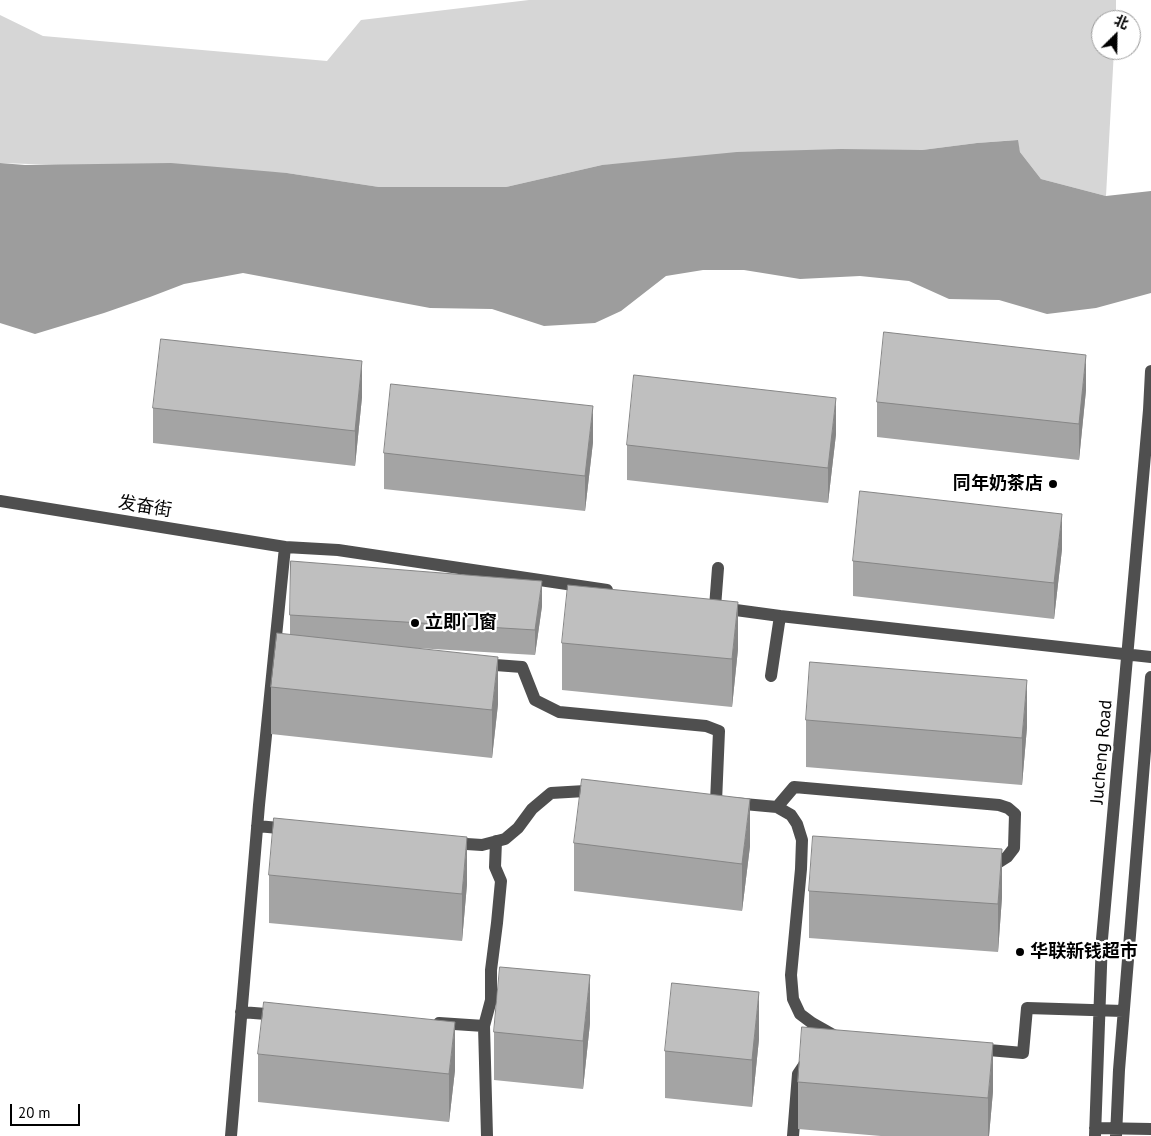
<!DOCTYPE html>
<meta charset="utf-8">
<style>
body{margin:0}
#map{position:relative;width:1151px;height:1136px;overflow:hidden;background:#fff;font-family:"PT Sans","Noto Sans SC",sans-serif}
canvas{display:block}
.north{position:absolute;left:1091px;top:10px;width:50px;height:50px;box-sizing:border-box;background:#fff;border:1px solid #999;border-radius:50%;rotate:23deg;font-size:14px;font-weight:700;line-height:20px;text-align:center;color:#000}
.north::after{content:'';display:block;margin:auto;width:18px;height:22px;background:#000;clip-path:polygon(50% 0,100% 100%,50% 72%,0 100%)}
.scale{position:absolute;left:10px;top:1104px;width:70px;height:22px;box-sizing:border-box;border:2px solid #000;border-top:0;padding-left:6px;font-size:15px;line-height:18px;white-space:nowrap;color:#000;-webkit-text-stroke:4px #fff;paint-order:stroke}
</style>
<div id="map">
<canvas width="1151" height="1136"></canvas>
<div class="north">北</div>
<div class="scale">20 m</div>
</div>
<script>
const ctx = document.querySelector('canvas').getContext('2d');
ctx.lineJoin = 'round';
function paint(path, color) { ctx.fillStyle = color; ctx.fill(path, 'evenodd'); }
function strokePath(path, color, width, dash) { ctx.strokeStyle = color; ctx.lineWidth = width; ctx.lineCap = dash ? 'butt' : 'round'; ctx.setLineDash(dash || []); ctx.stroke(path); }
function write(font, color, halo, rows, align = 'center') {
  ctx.font = font + ' "PT Sans","Noto Sans SC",sans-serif'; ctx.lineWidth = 4.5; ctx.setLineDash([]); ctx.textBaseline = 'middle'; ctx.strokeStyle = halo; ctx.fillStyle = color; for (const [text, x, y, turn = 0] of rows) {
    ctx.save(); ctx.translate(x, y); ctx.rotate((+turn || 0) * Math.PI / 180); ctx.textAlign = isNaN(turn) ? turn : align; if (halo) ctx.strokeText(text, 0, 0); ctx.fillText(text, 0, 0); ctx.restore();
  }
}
paint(new Path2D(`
 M529,0H1116V20H1101V50H1114L1106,196L1041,179L1020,152L1017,140L977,143L922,150L602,165L506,187H379L287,173L0,163V15L43,36L327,61L361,20Z`), '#d6d6d6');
paint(new Path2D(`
 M1018,140L1020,152L1041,179L1106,196L1151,191V293L1096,308L1047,314L999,300L949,299L909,281L860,276L800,279L744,270H703L666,276L621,311L595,323L544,326L492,309L430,308L243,273L184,284L150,297L104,313L35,334L0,323V163L25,165L171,163L287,173L379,187H506L602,165L737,152L841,149L922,150L977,143Z`), '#9d9d9d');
strokePath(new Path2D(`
 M0,501L285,547
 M715,607L718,568
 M721,608L780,616
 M482,664L522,667L535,700L559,712L706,726L719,731L716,802
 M771,676L780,616L1151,657
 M733,803L777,807L791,815L797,824L802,840L801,869L791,975L793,999L800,1014L812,1023L835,1036H837
 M777,807L794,787L999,805L1008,808L1015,814L1014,848L1007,857L996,864L988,863
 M257,826L290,829
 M451,843L482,845L505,839L518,828L532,809L551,793L585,791L596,792
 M241,1012L279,1015
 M439,1023L484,1026
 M977,1049L1023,1053L1027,1008L1123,1011
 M1095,1128L1151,1129
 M231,1136L259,805L285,547L338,550L607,590
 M487,1136L484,1026L491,1000V970L497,923L501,881L495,867L496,841
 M793,1136L798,1074L808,1059
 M1095,1136L1102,939L1149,410L1151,371
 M1116,1136L1119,1070L1151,677`), '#4f4f4f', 12);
paint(new Path2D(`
 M1086,390L1079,460L877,437V402Z
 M362,397L355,466L153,443V408Z
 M836,434L828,503L627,480V445Z
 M593,442L585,511L384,489V453Z
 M1062,549L1054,619L853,596V561Z
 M542,606L535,655L416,648L498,704L492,758L271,734V687L290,635V615Z
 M562,643L738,649L732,707L562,690Z
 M806,720L1027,727L1022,785L806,767Z
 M574,843L750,846L742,911L574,891Z
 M269,875L467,884L462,941L269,923Z
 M809,891L1002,897L998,952L809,938Z
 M590,1023L583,1089L494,1080V1032Z
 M759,1039L752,1107L665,1098V1051Z
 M258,1054L455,1070L449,1122L258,1102Z
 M798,1082L993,1091L989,1136H881L798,1129Z`), '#a4a4a4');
paint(new Path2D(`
 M1086,355V390L1079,460V424Z
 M362,361V397L355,466V431Z
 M836,398V434L828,503V468Z
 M593,406V442L585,511V476Z
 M1062,514V549L1054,619V583Z
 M542,581V606L535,655V630Z
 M738,602V649L732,707V659Z
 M498,657V704L492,758V710Z
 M1027,680V727L1022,785V738Z
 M750,799V846L742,911V864Z
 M467,837V884L462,941V894Z
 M1002,849V897L998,952V904Z
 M590,975V1023L583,1089V1041Z
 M759,992V1039L752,1107V1060Z
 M455,1022V1070L449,1122V1074Z
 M993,1043V1091L989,1136H988V1098Z`), '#868686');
const building = new Path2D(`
 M884,332L1086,355L1079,424L877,402Z
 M161,339L362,361L355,431L153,408Z
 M634,375L836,398L828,468L627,445Z
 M391,384L593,406L585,476L384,453Z
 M860,491L1062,514L1054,583L853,561Z
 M291,561L542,581L535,630L290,615Z
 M568,585L738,602L732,659L562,643Z
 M277,633L498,657L492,710L271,687Z
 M810,662L1027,680L1022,738L806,720Z
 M582,779L750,799L742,864L574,843Z
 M274,818L467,837L462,894L269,875Z
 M813,836L1002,849L998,904L809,891Z
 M500,967L590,975L583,1041L494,1032Z
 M672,983L759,992L752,1060L665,1051Z
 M264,1002L455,1022L449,1074L258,1054Z
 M802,1027L993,1043L988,1098L798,1082Z`);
paint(building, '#bfbfbf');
strokePath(building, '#868686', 1);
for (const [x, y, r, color] of [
 [1053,484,5,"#000"],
 [415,623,5,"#000"],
 [1020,952,5,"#000"]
]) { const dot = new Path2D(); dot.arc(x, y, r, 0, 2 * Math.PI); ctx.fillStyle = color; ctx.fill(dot); strokePath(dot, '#fff', 2); }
write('bold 18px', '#000', '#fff', [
 ["同年奶茶店",1043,484,"right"],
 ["立即门窗",425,623],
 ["华联新钱超市",1030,952]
], 'left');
write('18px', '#000', '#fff', [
 ["发奋街",145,507,9],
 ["Jucheng Road",1102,752,-85]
]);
</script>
